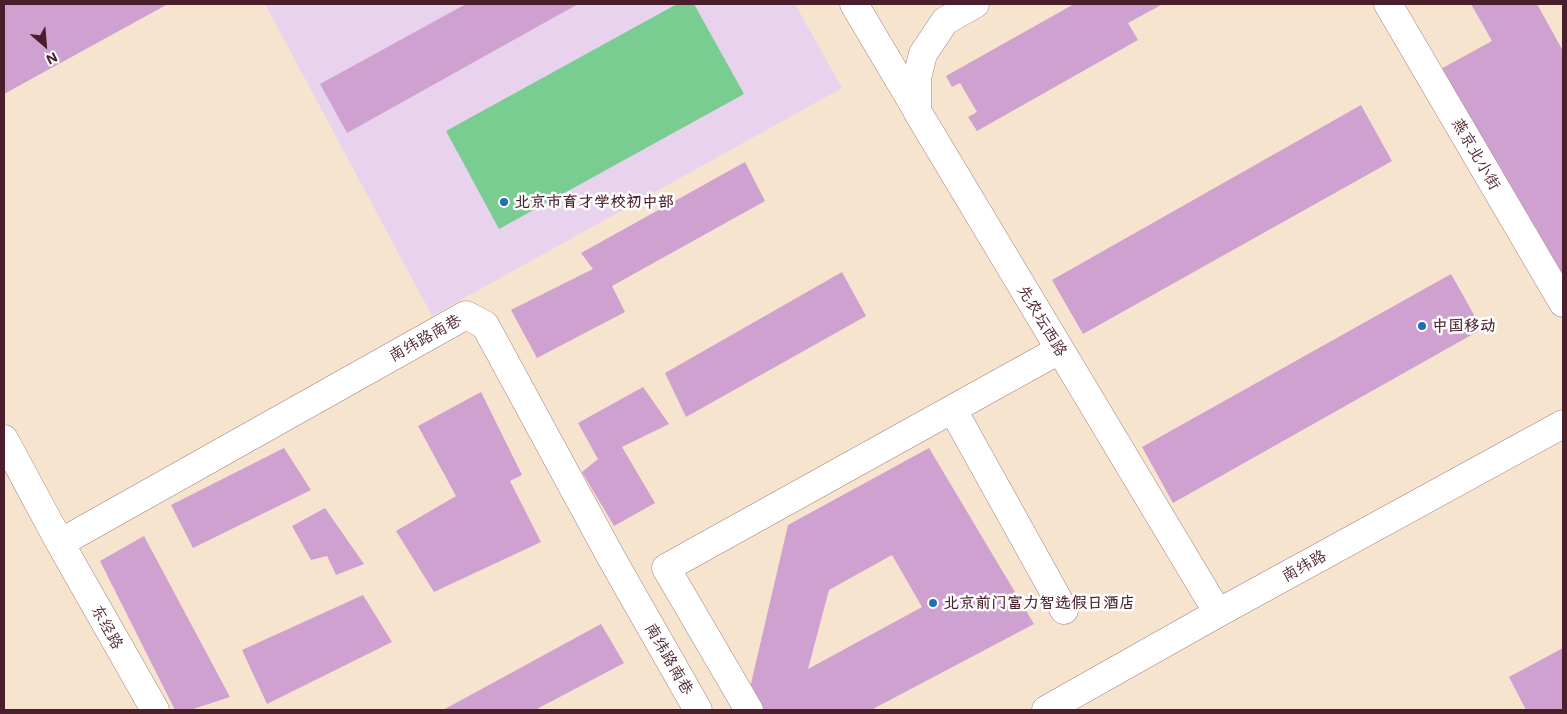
<!DOCTYPE html>
<meta charset="utf-8">
<style>
body{margin:0}
#map{position:relative;width:1567px;height:714px;overflow:hidden;background:#f7e4cf;font-family:Mali,sans-serif}
canvas{display:block}
.frame{position:absolute;inset:0;border:5px solid #4a1f2b;pointer-events:none}
.north{position:absolute;left:20px;top:20px;width:50px;height:50px;-webkit-text-stroke:4px #fff;paint-order:stroke;rotate:153deg;font-size:14px;font-weight:700;line-height:20px;text-align:center;color:#4a1f2b}
.north::after{content:'';display:block;margin:auto;width:18px;height:22px;background:#4a1f2b;clip-path:polygon(50% 0,100% 100%,50% 72%,0 100%)}
</style>
<div id="map">
<canvas width="1567" height="714"></canvas>
<div class="frame"></div>
<div class="north">N</div>
</div>
<script>
const ctx = document.querySelector('canvas').getContext('2d');
ctx.lineJoin = 'round';
function paint(path, color) { ctx.fillStyle = color; ctx.fill(path, 'evenodd'); }
function strokePath(path, color, width, dash) { ctx.strokeStyle = color; ctx.lineWidth = width; ctx.lineCap = dash ? 'butt' : 'round'; ctx.setLineDash(dash || []); ctx.stroke(path); }
function write(font, color, halo, rows, align = 'center') {
  ctx.font = font + ' Mali,"LXGW WenKai TC",sans-serif'; ctx.lineWidth = 5; ctx.setLineDash([]); ctx.textBaseline = 'middle'; ctx.strokeStyle = halo; ctx.fillStyle = color; for (const [text, x, y, turn = 0] of rows) {
    ctx.save(); ctx.translate(x, y); ctx.rotate((+turn || 0) * Math.PI / 180); ctx.textAlign = isNaN(turn) ? turn : align; if (halo) ctx.strokeText(text, 0, 0); ctx.fillText(text, 0, 0); ctx.restore();
  }
}
paint(new Path2D(`
 M265,4H795L842,88L432,316Z`), '#e9d2ee');
paint(new Path2D(`
 M677,4H694L744,94L499,229L446,131Z`), '#7acd90');
paint(new Path2D(`
 M4,4H168L4,94Z
 M466,4H578L347,133L320,84Z
 M1074,4H1163L1128,23L1138,40L977,131L968,117L977,112L960,83L952,87L946,76Z
 M1471,4H1537L1563,51V278L1536,228L1528,232L1439,70L1492,41Z
 M1361,105L1392,161L1083,334L1052,280Z
 M745,162L765,201L612,286L625,312L537,358L511,310L593,269L581,253Z
 M842,272L866,316L686,417L665,373Z
 M1451,274L1482,329L1173,503L1142,447Z
 M643,387L669,424L622,447L655,503L614,526L582,472L598,459L578,423Z
 M481,392L522,475L510,481L541,542L434,592L396,531L456,496L418,426Z
 M284,448L311,490L193,548L171,505Z
 M929,448L1034,624L871,710H760L749,692L788,525ZM892,555L922,607L808,669L829,590Z
 M325,508L364,564L336,575L327,556L311,560L292,526Z
 M144,536L230,697L190,710H175L100,561Z
 M363,595L392,642L267,704L242,650Z
 M601,624L624,663L535,710H443Z
 M1563,648V708L1559,710H1526L1509,677Z`), '#cfa1d0');
const minor = new Path2D(`
 M854,4L917,110
 M975,4L945,21L923,54L917,78V111L1218,613
 M1388,4L1563,303
 M953,410L1064,610
 M4,439L60,543L155,710
 M60,543L466,315L485,325L612,559L698,710
 M749,710L666,568L1059,350
 M1046,710L1218,613L1563,424`);
strokePath(minor, '#a0827d', 29);
strokePath(minor, '#fff', 28);
for (const [x, y, r, color] of [
 [504,202,5,"#1f6fb2"],
 [1422,326,5,"#1f6fb2"],
 [933,603,5,"#1f6fb2"]
]) { const dot = new Path2D(); dot.arc(x, y, r, 0, 2 * Math.PI); ctx.fillStyle = color; ctx.fill(dot); strokePath(dot, '#fff', 2); }
write('16px', '#4a1f2b', '#fff', [
 ["燕京北小街",1476,154,60],
 ["先农坛西路",1042,321,59],
 ["南纬路南巷",425,338,-29],
 ["南纬路",1304,566,-29],
 ["东经路",107,627,61],
 ["南纬路南巷",669,659,60]
]);
write('bold 16px', '#4a1f2b', '#fff', [
 ["北京市育才学校初中部",514,202],
 ["中国移动",1432,326],
 ["北京前门富力智选假日酒店",943,603]
], 'left');
</script>
